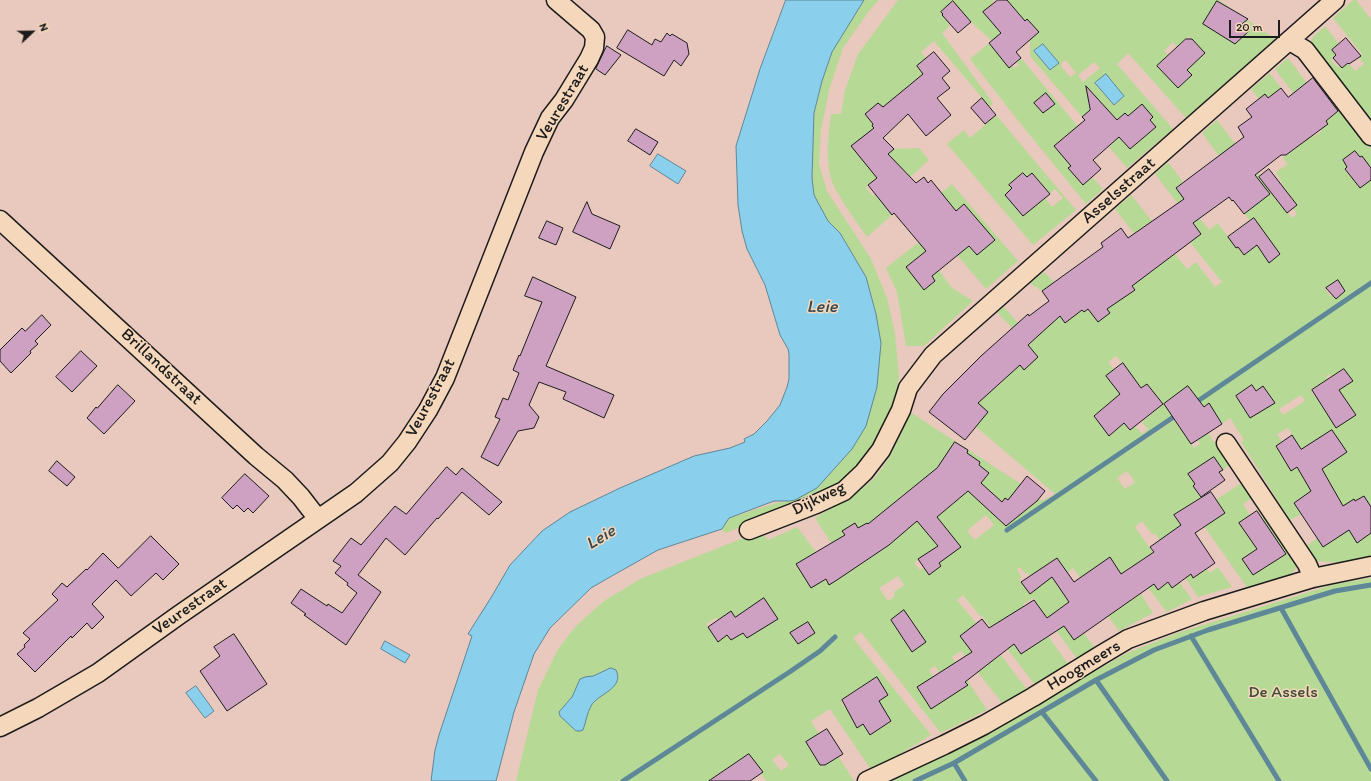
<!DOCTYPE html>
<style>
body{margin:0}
#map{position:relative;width:1371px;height:781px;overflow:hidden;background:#e9c8bd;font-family:Itim,sans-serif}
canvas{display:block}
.north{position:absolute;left:12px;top:12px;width:40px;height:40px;-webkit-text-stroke:3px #f5d8bb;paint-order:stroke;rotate:68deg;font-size:11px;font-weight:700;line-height:16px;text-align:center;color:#1c1c1c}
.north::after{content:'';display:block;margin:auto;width:14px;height:18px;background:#1c1c1c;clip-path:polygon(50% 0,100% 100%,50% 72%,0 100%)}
.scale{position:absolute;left:1229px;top:20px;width:51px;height:18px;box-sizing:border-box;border:2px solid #1c1c1c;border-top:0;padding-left:5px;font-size:12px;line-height:14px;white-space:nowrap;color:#1c1c1c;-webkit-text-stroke:3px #f5d8bb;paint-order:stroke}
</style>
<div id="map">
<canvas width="1371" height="781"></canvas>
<div class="north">N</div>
<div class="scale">20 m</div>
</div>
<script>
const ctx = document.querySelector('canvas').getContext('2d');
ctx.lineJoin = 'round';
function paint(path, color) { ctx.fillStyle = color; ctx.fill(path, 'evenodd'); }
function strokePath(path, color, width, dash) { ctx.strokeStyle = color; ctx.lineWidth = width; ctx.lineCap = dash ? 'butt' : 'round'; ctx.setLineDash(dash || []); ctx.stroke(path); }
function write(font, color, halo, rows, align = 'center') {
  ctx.font = font + ' Itim,sans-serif'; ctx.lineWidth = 3; ctx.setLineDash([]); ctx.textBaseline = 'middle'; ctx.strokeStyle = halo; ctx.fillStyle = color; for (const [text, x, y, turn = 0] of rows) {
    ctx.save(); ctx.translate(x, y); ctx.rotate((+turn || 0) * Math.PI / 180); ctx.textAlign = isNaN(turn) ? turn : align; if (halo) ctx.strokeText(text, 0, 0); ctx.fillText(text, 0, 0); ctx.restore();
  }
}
paint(new Path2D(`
 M864,0H879L869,11L843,48L829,90L821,130L819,164L827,191L871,259L887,298L895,333L899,378L894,406L864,464L840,485L796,506L725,533L722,529L729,518L776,503L795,500L817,488L877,387L881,343L876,314L866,277L840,233L828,221L814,195L812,178L814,113L822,81L832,52Z
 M898,0H994L992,2L993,4L986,9L991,15L988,18L1001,33L992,41L971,22L953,1L941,12L943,14L942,15L950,24L948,26L949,27L942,33L993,103L990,107L934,41L921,52L926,58L917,66L927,78L924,81L920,76L888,112L878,103L865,114L884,137V139L872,151L891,157L889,154L894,149L919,148L929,160L907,180L928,204L952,184L1018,261L986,289L957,255L935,244L906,267L924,290L935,281L932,276L939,270L951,287L973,301L924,346H906L897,292L886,268L935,229L882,173L868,185L866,188L873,196L875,195L892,215L867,237C856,222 845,206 836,190C824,169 828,137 831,114H841L845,90L858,54Z
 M1007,0H1219L1275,39L1186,118L1128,53L1117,64L1173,129L1127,168L1109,147L1119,137L1130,149L1156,127L1150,120L1153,117L1146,109L1134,111L1128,116L1125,113L1117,120L1095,97L1088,103L1090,110L1082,117L1030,56V39L1038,32L1027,19L1025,21ZM1217,1L1235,12L1238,21L1249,31L1235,44L1203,24ZM1189,36L1205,53L1187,70L1191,76L1178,88L1171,81L1176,77L1162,62L1168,55L1164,51L1173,42L1177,47ZM1066,60L1076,73L1070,77L1061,66L1062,62ZM1094,62L1100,68L1083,82L1078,75Z
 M1353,0H1356L1371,19V124L1311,47L1310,42L1313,37L1325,26L1339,44L1332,50L1336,55L1331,60L1337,67L1339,65L1342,68L1348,63L1355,71L1364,64L1359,58L1362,54L1333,18Z
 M989,43L1009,67L1012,65L1015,68L1019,65L1017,62L1021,58L1080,129L1072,136L1069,133L1054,146L1063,156L1075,162L1068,168L1083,185L1092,177L1103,189L1086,204L1016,118L970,59ZM1045,93L1054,104L1043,113L1034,103Z
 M1288,58L1307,83L1327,120L1341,109L1371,149V168L1362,156L1360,157L1355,151L1343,160L1347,167L1345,169L1360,188L1371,180V507L1364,496L1355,501L1353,499L1350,501L1352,504L1344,509L1333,489L1327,485L1330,482L1322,470L1314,475L1368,535L1371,533V558L1341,563L1317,561L1306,546L1318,538L1324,547L1340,536L1311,491L1294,502L1301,514L1290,520L1241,442L1244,440L1230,418L1222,424L1209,404L1178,425L1194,448L1200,444L1198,440L1208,433L1230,465L1223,470L1188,474L1195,484L1193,486L1201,497L1174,515L1187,535L1172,545L1193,578L1207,569L1210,573L1218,567L1232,587L1198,597L1155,533L1153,535L1142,521L1135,527L1154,554L1150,556L1149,555L1140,561L1145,568L1144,569L1158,589L1168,583L1172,587L1179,582L1192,599L1167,612L1131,566L1121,574L1110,557L1105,588L1119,609L1141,594L1153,613L1119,631L1073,568L1067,573L1056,558L1044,567L1069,602L1056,612L1074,640L1084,633L1094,647L1077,659L1033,598L1023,604L1024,606L1000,622L1020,654L1048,636L1068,664L1036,686L982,616L981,617L963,595L957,600L976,623L960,636L984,667L1001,655L1028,691L1002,703L961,651L952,657L987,710L941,733L861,632L853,638L931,735L872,771L830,709L811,721L819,734L806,743L822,767L838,756L854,781H766L761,773L763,772L749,754L717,776L718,781H516L538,690L558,649L577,625L604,601L640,579L761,531L768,540L797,527L816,552L796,564L811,588L826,579L830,584L850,572L815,518C834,506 857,495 873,479C890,462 901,433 910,412L1021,484L1042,501L1055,494L968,420L977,402L992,384L996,388L1008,376L1006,373L1018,363L1034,360L1038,357L1028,345L1059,314L1065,323L1077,314L1066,289L1084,312L1088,309L1098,322L1110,313L1099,298L1116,284L1126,297L1135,290L1122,270L1137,265L1146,276L1159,266L1115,209L1131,195L1154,223L1150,226L1148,223L1138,231L1152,251L1173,252L1187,269L1196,262L1215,287L1222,282L1190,242L1201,234L1155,174L1168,162L1183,182L1176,188L1209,230L1218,223L1236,248L1238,247L1244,255L1257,245L1269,262L1280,255L1254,219L1250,221L1237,204L1251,193L1259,203L1269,195L1262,186L1219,156L1202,133L1217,120L1292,218L1297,214L1293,208L1297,204L1285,189L1276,172L1288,164L1283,158L1296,148L1292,142L1305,126L1313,137L1322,131L1275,69ZM1338,280L1345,291L1336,299L1332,295L1330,296L1325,289ZM1116,356L1127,369L1114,370L1108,362ZM1344,369L1352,381L1339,389L1356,415L1326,413L1318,400L1334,389L1326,376L1329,374L1331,377ZM1325,381L1329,386L1314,396L1311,390ZM1147,384L1163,404L1142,422L1148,429L1142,434L1135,426L1129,430L1120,419L1141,388ZM1252,385L1256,391L1264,386L1270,397L1267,408L1250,418L1236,396ZM1301,395L1305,401L1283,415L1279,409ZM1105,407L1109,435L1094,416ZM1185,407L1188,411L1071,489L1068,486L1121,451ZM1288,428L1308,460L1291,471L1276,446L1282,442L1277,434ZM1332,431L1346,452L1304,480L1315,445L1313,442ZM965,448L968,450L967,453L980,462L969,478ZM983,468L989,473L981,483L975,479ZM1127,471L1135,482L1125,489L1117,478ZM951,480L967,492L946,510L941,503ZM905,493L924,515L902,534L881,514ZM986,515L994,525L975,540L967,531ZM855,523L858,528L867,523L885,548L862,564L842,531ZM930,551L936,559L920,570L914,563ZM936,559L941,566L928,575L924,568ZM1020,567L1026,574L1028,573L1038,587L1029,593L1019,579L1022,577L1017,570ZM898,576L904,585L894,592L895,596L888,601L879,588ZM764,598L775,615L762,624L764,627L747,638L743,633L731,640L727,635L717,641L706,624L715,618L718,620L731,611L735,617ZM909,616L926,642L912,652L895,626ZM808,622L815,633L798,644L790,633ZM954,664L967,685L934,677L929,670L935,666L940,673ZM877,677L888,695L882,699L870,682ZM867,683L891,721L871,735L863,724L857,727L845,706H843L841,702L842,699ZM780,754L789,765L781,771L772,760Z
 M1270,73L1281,88L1268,98L1265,94L1259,99L1251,89Z
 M996,115L1076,210L1033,245L947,144L964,130L970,138ZM1023,173L1027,177L1032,173L1046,189L1041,194L1044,199L1023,216L1005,195L1012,188L1009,185ZM1055,189L1063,198L1052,207L1045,198Z
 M1044,272L1054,282L1042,291L1030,283Z
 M1003,306L1018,323L1012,328L997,312Z
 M1242,483L1252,498L1243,504L1250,515L1241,522L1244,530L1257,549L1242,559L1253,575L1286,554L1262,518L1266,515L1298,563L1294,571L1289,575L1248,589L1195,513Z
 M1371,578V781H892L967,743L1127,653L1180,632L1335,584Z`), '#b6da95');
const water = new Path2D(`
 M786,0H864L832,52L822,81L814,113L812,178L814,195L828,221L840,233L866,277L876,314L881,343L877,387L866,426L852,449L817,488L795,500L790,501H774L729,518L722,529L658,550L610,577L591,588L550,628L534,654L514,712L496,781H431L435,750L439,735L472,636L468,634L492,596L510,565L542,531L570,512L620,488L694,456L730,448L745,442L744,439L754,434L767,421L780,405L787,387L789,379V354L788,349L780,335L765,285L747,249L742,231L738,205L736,146L760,69Z
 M1043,44L1059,63L1050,70L1034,51Z
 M1106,74L1124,96L1114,105L1095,83Z
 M658,154L686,171L678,184L650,166Z
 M385,641L410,655L405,663L381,649Z
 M611,668L616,670C625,689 597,694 591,706C587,713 586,722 583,730L580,731H576L560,716L559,712L572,697L580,679L585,677L593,676Z
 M196,686L214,711L205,718L186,693Z`);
paint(water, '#8acfeb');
strokePath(water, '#5e8798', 1);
strokePath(new Path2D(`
 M1195,403L1371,283
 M1007,530L1178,414
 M1281,608L1371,769
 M1191,636L1279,781
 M1096,680L1167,781
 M1042,712L1096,781
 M954,763L965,781
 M623,781L791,671L820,651L835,637
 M915,781L954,763L1096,680L1154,650L1208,630L1335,591L1371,585`), '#5e8798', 5);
const building = new Path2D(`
 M998,0H1007L1025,21L1027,19L1039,32L1016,52L1021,58L1009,68L989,43L1001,33L983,12Z
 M953,1L971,22L958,33L942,15L943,14L941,12Z
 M1217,1L1248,19L1242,24L1249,31L1235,44L1203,24Z
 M628,30L652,45L655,39L661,42L667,33L670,36L672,34L687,43L689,54L681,66L674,60L664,76L617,48Z
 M1346,38L1361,56L1349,64L1348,63L1342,68L1333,58L1336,55L1332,50Z
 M1186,39H1192L1205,53L1187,70L1192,75L1178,88L1157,66Z
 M607,46L621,55L605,75L596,69Z
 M934,52L950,71L942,78L950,88L937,98L951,115L926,136L908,114L883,138L894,149L888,154L916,183L924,177L928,183L931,180L956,211L964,204L995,240L977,255L969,246L932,276L935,281L924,290L906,267L926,251L894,213L892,215L868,185L877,178L851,146L874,128L872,126L873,124L865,114L878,103L883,107L923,74L917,66Z
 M1313,78L1338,111L1326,121L1328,124L1286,155H1281L1255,175L1270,194L1244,214L1233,200L1232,201L1229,197L1193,223L1201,234L1132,286L1135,290L1107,309L1110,313L1098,322L1088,309L1084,312L1082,310L1065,323L1060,316L1028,345L1038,357L1024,370L1020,365L978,403L988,412L965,440L929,412L943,394L981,356L1028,314L1029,316L1049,301L1042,291L1103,247L1101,243L1121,228L1128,238L1184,199L1176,188L1244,137L1238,127L1252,117L1246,109L1265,94L1268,98L1281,88L1288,97Z
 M1086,86L1117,120L1125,113L1128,116L1142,104L1153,117L1150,120L1156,127L1130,149L1119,137L1093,160L1101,169L1083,185L1068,168L1071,166L1054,146L1085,120L1082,117L1090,110Z
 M1046,93L1055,104L1043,113L1034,103Z
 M982,98L996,115L985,124L971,108Z
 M636,129L658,142L650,155L628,141Z
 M1355,151L1360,157L1362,156L1371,168V180L1360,188L1345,169L1347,167L1343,160Z
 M1269,169L1297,205L1287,213L1259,177Z
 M1023,173L1027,177L1032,173L1050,194L1023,216L1005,195L1012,188L1009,185Z
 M587,202L592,214L620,226L610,249L573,232Z
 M1254,218L1280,254L1269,263L1257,245L1244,255L1238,247L1236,248L1228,237Z
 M547,221L563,228L556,245L539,238Z
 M533,277L576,297L546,366L614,395L604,418L563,399L566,392L539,382L529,405L539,417L534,428L518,431L498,466L481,457L500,419L495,417L503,398L508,400L519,373L513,370L519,355L520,356L542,302L525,296Z
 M1338,280L1345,291L1336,299L1326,288Z
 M42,315L51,325L35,341L38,344L30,351L31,353L11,373L0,361V350L22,328L25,331Z
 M81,351L97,366L72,392L56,377Z
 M1123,363L1141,388L1147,384L1163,404L1130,430L1124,423L1109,436L1094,416L1120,394L1106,376Z
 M1344,369L1353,381L1339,390L1356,415L1336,428L1312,390Z
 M118,385L135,401L104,434L87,418L96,407L97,408Z
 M1252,385L1256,391L1263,386L1275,403L1250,418L1236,396Z
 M1188,386L1204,407L1209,403L1222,424L1191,444L1164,404Z
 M1332,430L1347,452L1322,469L1343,506L1354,499L1355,501L1364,496L1371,507V533L1357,543L1349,530L1323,547L1294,503L1311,491L1297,467L1291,471L1276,446L1292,435L1301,449Z
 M955,442L968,450L967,453L980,462L979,465L989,473L981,483L1002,502L1005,498L1008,500L1027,476L1045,491L1037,501L1006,526L968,491L937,517L961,547L939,563L941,566L929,575L918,559L938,546L917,521L889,545L837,580L829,585L826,579L811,588L796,564L845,535L842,531L855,523L858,528L867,523L868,524L937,468Z
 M1214,457L1223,470L1219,472L1225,480L1201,497L1193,486L1195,484L1188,474Z
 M57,461L75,477L67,486L49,471Z
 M447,467L456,475L462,468L502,502L489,515L462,492L438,519L437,518L405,555L386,538L358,575L381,592L346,645L304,615L306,614L291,603L301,589L327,606L328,604L342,613L357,593L347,585L348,583L335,573L341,566L333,561L351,538L361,545L395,506L406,514Z
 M245,474L269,496L253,513L248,508L244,512L237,505L233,509L222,498Z
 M1211,492L1225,513L1195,533L1215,563L1193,578L1191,574L1172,588L1168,582L1158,590L1154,584L1074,640L1064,626L1021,654L1014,644L965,682L968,685L931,709L917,687L972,652L960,636L982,619L989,628L1034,600L1047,618L1069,602L1052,577L1030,594L1021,582L1057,558L1074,582L1110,557L1121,574L1154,552L1150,547L1181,525L1174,515Z
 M1257,511L1286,554L1253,575L1242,559L1257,549L1239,523Z
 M151,536L179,564L163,580L156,573L131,596L116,580L92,604L104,617L92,629L87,623L72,638L71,636L35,672L17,654L25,647L24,645L30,639L23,633L58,600L52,594L62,583L67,587L86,569L87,570L103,553L118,568Z
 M764,598L778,619L747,638L743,633L731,640L727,635L718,642L708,627L731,611L735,617Z
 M904,610L926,642L912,652L891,620Z
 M808,622L815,633L798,644L790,633Z
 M234,634L267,684L227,711L200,671L220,656L214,647Z
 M877,677L888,695L879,701L891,721L870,735L863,724L857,728L842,700Z
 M827,729L843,754L825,765H820L806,742Z
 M749,754L763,772L750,781H709Z`);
paint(building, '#cea1c3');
strokePath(building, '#1c1c1c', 1);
const minor = new Path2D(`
 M1290,41L1305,50L1371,136
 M0,220L256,456L285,480L301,497L318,519
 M1226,443L1307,564L1313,578
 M749,530L816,504L844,491L864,472L881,450L901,410L908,388L933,355L1335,0
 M0,727L38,708L98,673L179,615L356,493L390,463L407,442L428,410L445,378L534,152L550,118L564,100L589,59L594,48L595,37L591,30L556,0
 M867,781L944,745L984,725L1033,697L1101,655L1128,639L1204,611L1283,587L1313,578L1371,566`);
strokePath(minor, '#1c1c1c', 21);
strokePath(minor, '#f5d8bb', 18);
write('17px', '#1c1c1c', '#f5d8bb', [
 ["Veurestraat",563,103,-59],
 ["Asselsstraat",1119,191,-41],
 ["Brillandstraat",161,367,43],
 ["Veurestraat",431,398,-62],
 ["Dijkweg",819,499,-26],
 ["Veurestraat",190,607,-35],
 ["Hoogmeers",1084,666,-31]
]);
write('17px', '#424c3a', '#f5d8bb', [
 ["De Assels",1283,693]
]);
write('italic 18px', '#384950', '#f5d8bb', [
 ["Leie",822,307],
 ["Leie",601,538,-32]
]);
</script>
